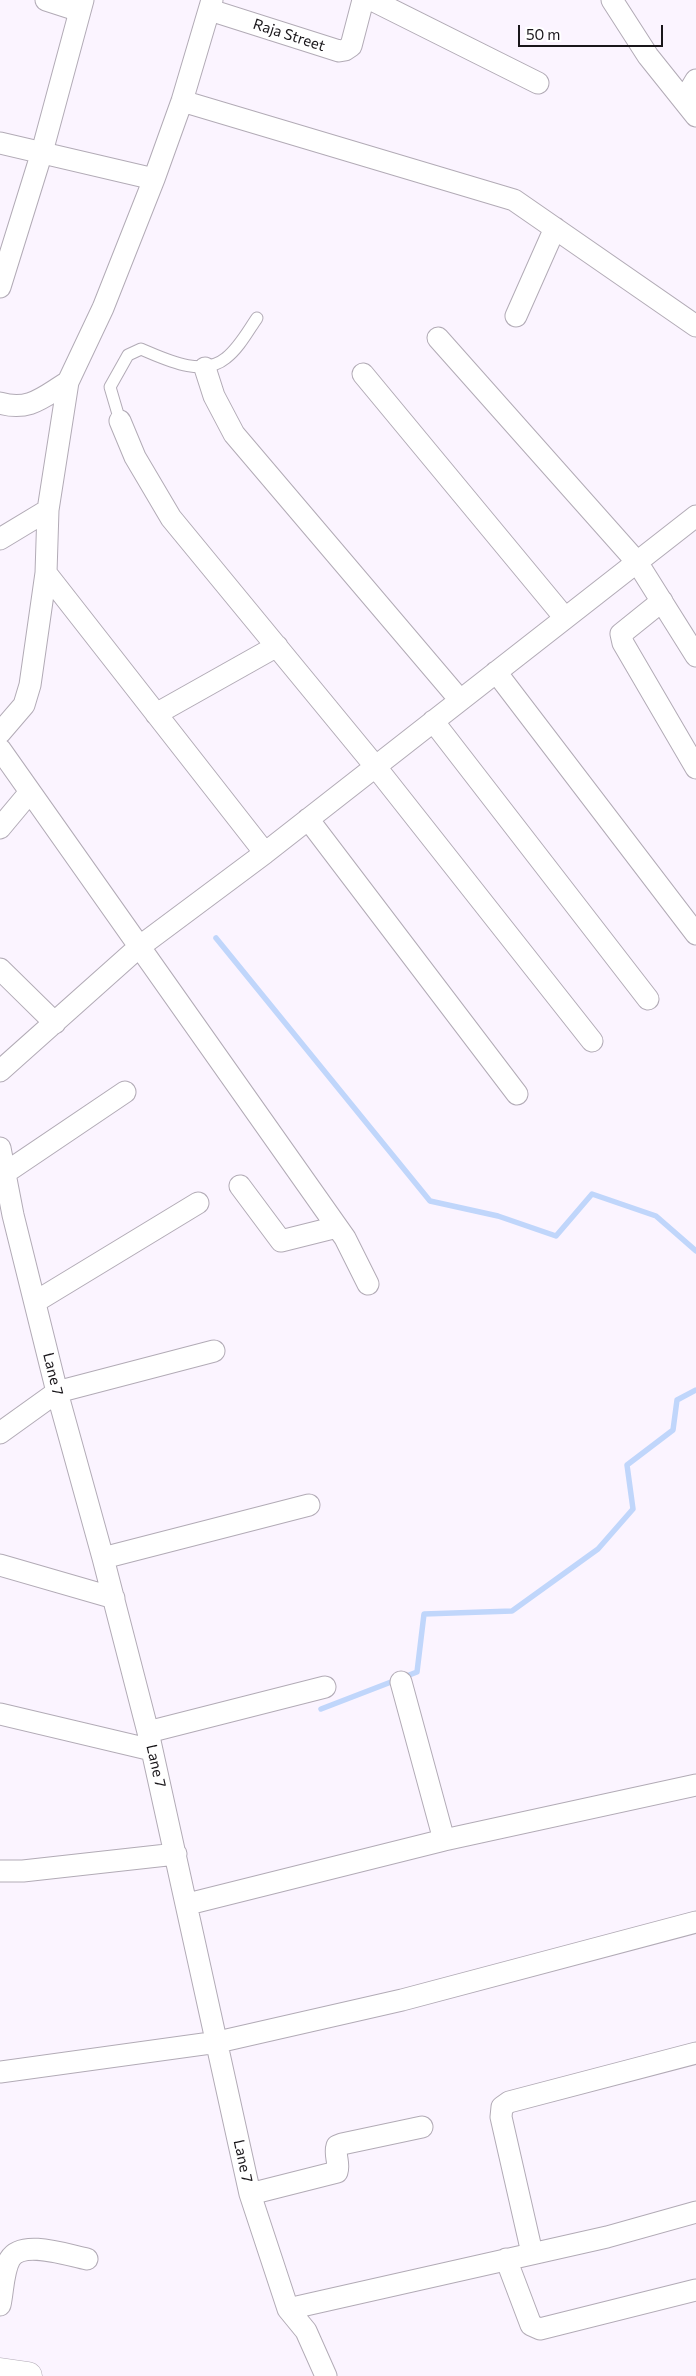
<!DOCTYPE html>
<style>
body{margin:0}
#map{position:relative;width:696px;height:2376px;overflow:hidden;background:#fbf4ff;font-family:Commissioner,sans-serif}
canvas{display:block}
.scale{position:absolute;left:518px;top:25px;width:145px;height:22px;box-sizing:border-box;border:2px solid #19161a;border-top:0;padding-left:6px;font-size:15px;line-height:18px;white-space:nowrap;color:#19161a;-webkit-text-stroke:4px #fff;paint-order:stroke}
</style>
<div id="map">
<canvas width="696" height="2376"></canvas>
<div class="scale">50 m</div>
</div>
<script>
const ctx = document.querySelector('canvas').getContext('2d');
ctx.lineJoin = 'round';
function strokePath(path, color, width, dash) { ctx.strokeStyle = color; ctx.lineWidth = width; ctx.lineCap = dash ? 'butt' : 'round'; ctx.setLineDash(dash || []); ctx.stroke(path); }
function write(font, color, halo, rows, align = 'center') {
  ctx.font = font + ' Commissioner,sans-serif'; ctx.lineWidth = 5; ctx.setLineDash([]); ctx.textBaseline = 'middle'; ctx.strokeStyle = halo; ctx.fillStyle = color; for (const [text, x, y, turn = 0] of rows) {
    ctx.save(); ctx.translate(x, y); ctx.rotate((+turn || 0) * Math.PI / 180); ctx.textAlign = isNaN(turn) ? turn : align; if (halo) ctx.strokeText(text, 0, 0); ctx.fillText(text, 0, 0); ctx.restore();
  }
}
strokePath(new Path2D(`
 M216,938L430,1201L498,1216L556,1236L592,1194L656,1216L696,1251
 M321,1709L417,1672L424,1614L512,1611L598,1549L633,1509L627,1465L673,1430L677,1400L696,1390`), '#c0d6fb', 5.5);
const service = new Path2D(`
 M120,421L110,387L128,355L141,349C165,359 202,378 226,358C239,348 248,331 257,318`);
const minor = new Path2D(`
 M46,0L80,11
 M372,0L538,83
 M612,0L648,56L696,116
 M210,10L339,51L345,50L351,46L363,0
 M684,100L696,80
 M182,101L514,200L696,326
 M0,143L154,179
 M0,287L42,152L83,0
 M516,316L555,228
 M438,338L637,562L696,656
 M205,368L214,396L234,434L460,700
 M363,374L565,618
 M0,403C30,412 44,396 68,382
 M120,421L135,457L171,518L375,766L592,1041
 M0,539L48,510
 M46,573L265,853
 M662,601L621,634L623,643L696,768
 M496,672L696,934
 M156,714L277,646
 M433,721L648,999
 M0,733L24,705L30,685L46,573L48,510L68,382L103,308L154,179L182,101L212,0
 M0,749L345,1238L368,1284
 M308,819L517,1094
 M0,828L30,792
 M0,969L55,1023
 M0,1071L139,947L265,853L696,516
 M0,1148L13,1215L57,1392L103,1558L148,1732L250,2194L288,2309L306,2331L326,2376
 M5,1173L125,1092
 M240,1186L281,1241L337,1227
 M35,1302L198,1203
 M0,1433L57,1392L214,1351
 M103,1558L309,1505
 M0,1565L114,1598
 M401,1682L444,1840
 M0,1714L152,1750
 M148,1732L325,1687
 M0,1871H23L176,1854
 M188,1904L444,1840L696,1785
 M0,2072L218,2042L402,2000L696,1922
 M250,2194L337,2172C340,2163 334,2155 337,2146L342,2144L422,2127
 M532,2253L501,2117L502,2107L509,2102L696,2053
 M506,2259L531,2325L540,2329L696,2290
 M0,2305C3,2292 3,2271 10,2259C22,2239 67,2255 87,2259
 M288,2309L607,2237L696,2212`);
const secondary = new Path2D(`
 M0,2372L28,2376`);
strokePath(service, '#b2abb6', 13);
strokePath(minor, '#b2abb6', 23);
strokePath(secondary, '#b2abb6', 29);
strokePath(service, '#fff', 11);
strokePath(minor, '#fff', 21);
strokePath(secondary, '#fff', 28);
write('15px', '#19161a', '#fff', [
 ["Raja Street",289,35,18],
 ["Lane 7",53,1374,76],
 ["Lane 7",156,1766,77],
 ["Lane 7",243,2161,78]
]);
</script>
